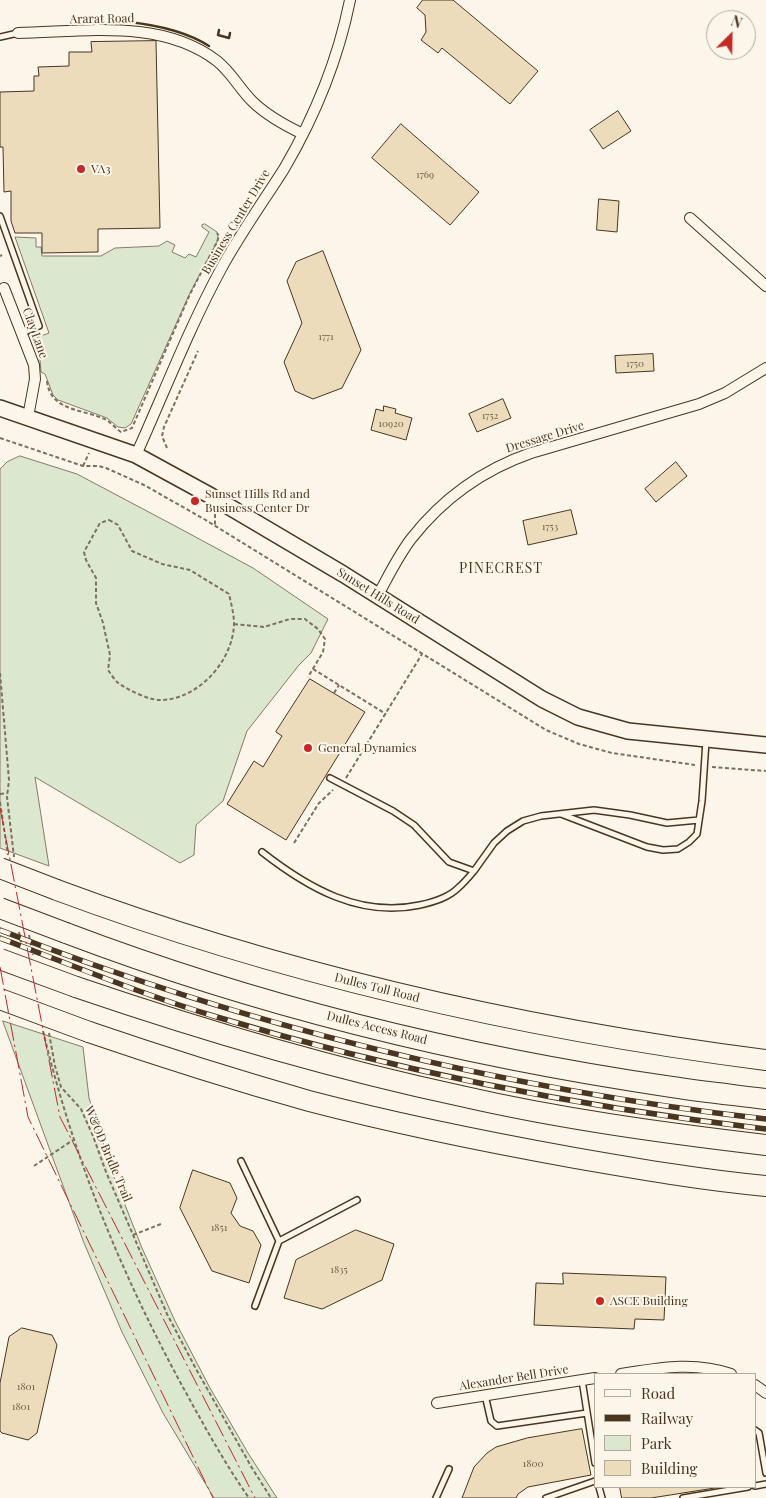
<!DOCTYPE html>
<style>
body{margin:0}
#map{position:relative;width:766px;height:1498px;overflow:hidden;background:#fbf6e9;font-family:"Playfair Display",serif}
canvas{display:block}
.legend{position:absolute;left:594px;top:1373px;width:162px;height:115px;box-sizing:border-box;background:#fbf6e9;border:1px solid #b4a999;margin:0;padding:6px 9px;list-style:none;font-size:15px;color:#4a3520}
.legend li{display:flex;align-items:center;gap:10px;height:25px}
.legend b{width:25px;border:1px solid #b4a999}
.north{position:absolute;left:706px;top:10px;width:50px;height:50px;box-sizing:border-box;background:#fbf6e9;border:1px solid #b4a999;border-radius:50%;rotate:23deg;font-size:14px;font-weight:700;line-height:20px;text-align:center;color:#4a3520}
.north::after{content:'';display:block;margin:auto;width:18px;height:22px;background:#c62828;clip-path:polygon(50% 0,100% 100%,50% 72%,0 100%)}
</style>
<div id="map">
<canvas width="766" height="1498"></canvas>
<ul class="legend">
<li><b style="height:6px;background:#fbf6e9"></b>Road</li>
<li><b style="height:6px;background:#4a3520"></b>Railway</li>
<li><b style="height:14px;background:#dce7d0"></b>Park</li>
<li><b style="height:14px;background:#ecdcbc"></b>Building</li>
</ul>
<div class="north">N</div>
</div>
<script>
const ctx = document.querySelector('canvas').getContext('2d');
ctx.lineJoin = 'round';
function paint(path, color) { ctx.fillStyle = color; ctx.fill(path, 'evenodd'); }
function strokePath(path, color, width, dash) { ctx.strokeStyle = color; ctx.lineWidth = width; ctx.lineCap = dash ? 'butt' : 'round'; ctx.setLineDash(dash || []); ctx.stroke(path); }
function write(font, color, halo, rows, align = 'center') {
  ctx.font = font + ' "Playfair Display",serif'; ctx.lineWidth = 4; ctx.setLineDash([]); ctx.textBaseline = 'middle'; ctx.strokeStyle = halo; ctx.fillStyle = color; for (const [text, x, y, turn = 0] of rows) {
    ctx.save(); ctx.translate(x, y); ctx.rotate((+turn || 0) * Math.PI / 180); ctx.textAlign = isNaN(turn) ? turn : align; if (halo) ctx.strokeText(text, 0, 0); ctx.fillText(text, 0, 0); ctx.restore();
  }
}
const green = new Path2D(`
 M205,224L217,232L218,237L217,242L190,293L131,424L125,428L118,427L107,418L58,400L53,395L45,374L41,372L40,360L33,339L49,333L15,237L36,238V247H41L42,256H101L115,248L159,246L167,241L175,245L172,252L185,258L189,254L196,257L209,232L202,227V225Z
 M20,456L77,474L177,527L253,568L328,619L311,653L299,665L247,731L223,801L196,825L194,855L180,863L35,777L49,866L0,848V469L7,462Z
 M3,1021L83,1047L89,1098L114,1177L142,1248L175,1321L210,1388L248,1453L277,1498H214L163,1413L122,1332L84,1243Z`);
paint(green, '#dce7d0');
strokePath(green, '#887966', 1);
const building = new Path2D(`
 M423,0H453L538,71L510,104L442,48L438,53L421,40L426,32L425,15L417,8Z
 M156,41L160,228L98,229V252L42,253V233H15L11,221V191L4,192L3,147H0V92L34,91V76H39L38,67L69,66V52H92L91,42Z
 M618,111L631,131L603,149L590,130Z
 M401,124L479,192L450,225L372,158Z
 M599,199L619,201L617,232L597,230Z
 M323,251L361,350L342,388L313,399L295,391L284,362L302,323L287,281L296,262Z
 M653,354L654,371L616,373L615,356Z
 M503,399L511,418L477,432L469,414Z
 M384,406L396,409L395,413L412,418L406,440L371,430L376,409L383,411Z
 M676,462L687,476L656,502L645,489Z
 M571,510L577,534L528,545L523,521Z
 M310,679L365,712L286,840L227,804L254,761L263,767L282,736L276,732Z
 M193,1170L230,1183L237,1198L231,1213L240,1226L253,1231L261,1245L249,1283L212,1271L180,1208Z
 M356,1230L394,1244L382,1280L322,1309L284,1298L296,1260Z
 M563,1273L666,1277L664,1320L635,1319L634,1329L534,1325L536,1283L563,1284Z
 M22,1328L52,1335L57,1345L37,1433L28,1440L2,1433L0,1431V1383L9,1337Z
 M582,1429L591,1475L528,1487L518,1494L516,1498H462L474,1467L487,1453L496,1447L527,1438Z
 M620,1487H721L651,1498H622Z`);
paint(building, '#ecdcbc');
strokePath(building, '#4a3520', 1);
const lane = new Path2D(`
 M0,37L18,33
 M0,216L39,326L22,333
 M330,778L393,811L414,825L449,862L474,871L494,843L507,831L523,821L541,816L594,810L630,815L667,823L699,820
 M561,814L647,847L663,850L678,849L689,842L697,834L702,801L706,741
 M262,852C308,888 360,918 420,905C434,902 448,898 458,888C464,883 469,877 474,871
 M241,1161L279,1241
 M255,1306L279,1241L357,1200
 M582,1380L595,1463
 M485,1395L491,1421L497,1426L587,1413
 M755,1430L759,1433L766,1473
 M755,1486L766,1484
 M599,1487L602,1498
 M436,1498L449,1469
 M546,1498L595,1481
 M683,1498L748,1487`);
const street = new Path2D(`
 M18,33C83,32 161,18 217,61C231,72 239,88 252,101C266,115 284,125 303,134
 M690,218L766,286
 M4,288L34,365L35,379L28,417
 M136,455C164,393 189,328 221,269C240,234 263,202 284,169C315,116 338,60 350,0
 M378,595C388,577 398,556 411,539C443,498 482,470 531,453L699,404L725,393L766,368
 M621,1374C659,1368 694,1361 731,1374
 M755,1385L766,1393
 M437,1403L595,1378`);
const secondary = new Path2D(`
 M0,408L136,455L211,496L343,574L542,699L578,717L628,731L766,745`);
const highway = new Path2D(`
 M57,890C286,975 524,1029 766,1060
 M66,933C261,1007 467,1057 672,1087C704,1092 735,1095 766,1099
 M76,987C202,1030 330,1068 461,1096C561,1119 664,1133 766,1145
 M89,1032C162,1057 235,1080 309,1101C397,1124 486,1142 575,1158C638,1169 702,1180 766,1186`);
strokePath(lane, '#4a3520', 8);
strokePath(street, '#4a3520', 12);
strokePath(secondary, '#4a3520', 18);
strokePath(highway, '#4a3520', 22);
strokePath(new Path2D(`
 M0,256L2,255
 M47,381C50,410 80,409 102,418C109,420 115,428 121,432L132,428L190,294L217,242L219,236L217,233
 M0,438L83,466H98L106,468L144,485L204,519L546,730L579,744L612,753L695,765
 M167,448L162,436L164,427L198,351
 M83,466L89,453
 M215,514V526
 M109,520L118,525L132,551L162,564L190,570L229,594C231,603 234,614 234,624C233,661 198,700 160,700C148,700 126,689 117,682C114,679 111,674 108,670L110,655L103,623L96,603V578L86,560L84,552L100,523Z
 M234,624L264,627L290,619H305L318,629L325,639L323,652L308,677
 M313,669L386,714
 M0,673L9,780L7,797L14,857
 M334,693L339,685
 M712,767L766,771
 M346,778L422,654
 M0,794L8,793
 M0,802L8,855
 M294,843L319,803L333,790
 M19,932L23,951
 M29,935L33,955
 M43,1031C73,1156 119,1268 179,1380C201,1420 223,1461 249,1498
 M49,1033L55,1066L61,1087L81,1109L93,1136L106,1172L167,1314L196,1369L252,1468L271,1498
 M34,1166L73,1140
 M133,1235L161,1224`), '#7f6f5c', 2, [4, 2.5]);
strokePath(lane, '#fbf6e9', 5);
strokePath(street, '#fbf6e9', 10);
strokePath(secondary, '#fbf6e9', 15);
strokePath(highway, '#fbf6e9', 20);
const rail = new Path2D(`
 M0,930C246,1026 503,1089 766,1119
 M0,938C72,965 143,995 217,1017C396,1071 580,1107 766,1129`);
strokePath(rail, '#4a3520', 5.5);
strokePath(rail, '#fbf6e9', 4, [11]);
const highwayBridge = new Path2D(`
 M0,868L57,890
 M0,908L66,933
 M0,959L76,987
 M0,999L89,1032`);
strokePath(highwayBridge, '#4a3520', 22, []);
strokePath(highwayBridge, '#fbf6e9', 20);
strokePath(new Path2D(`
 M129,22C156,25 187,32 209,46
 M219,30L218,35L229,38L230,33`), '#4a3520', 2.5);
strokePath(new Path2D(`
 M0,808L60,1117L255,1498
 M0,967L28,1117L213,1498`), '#c62828', 1, [18, 4, 2.5, 4]);
for (const [x, y, r, color] of [
 [81,169,5,"#c62828"],
 [195,501,5,"#c62828"],
 [308,748,5,"#c62828"],
 [600,1301,5,"#c62828"]
]) { const dot = new Path2D(); dot.arc(x, y, r, 0, 2 * Math.PI); ctx.fillStyle = color; ctx.fill(dot); strokePath(dot, '#fbf6e9', 2); }
write('10px', '#725f47', null, [
 ["1769",425,175],
 ["1771",326,337],
 ["1750",635,364],
 ["1752",490,416],
 ["10920",391,424],
 ["1753",550,527],
 ["1851",219,1228],
 ["1835",339,1270],
 ["1801",26,1387],
 ["1801",21,1407],
 ["1800",533,1464]
]);
write('12px', '#4a3520', '#fbf6e9', [
 ["Ararat Road",102,19,-1],
 ["Business Center Drive",236,222,-59],
 ["Clay Lane",35,333,70],
 ["Dressage Drive",545,437,-17],
 ["Sunset Hills Road",378,596,32],
 ["Dulles Toll Road",377,988,14],
 ["Dulles Access Road",377,1028,14],
 ["W&OD Bridle Trail",108,1154,67],
 ["Alexander Bell Drive",514,1378,-9]
]);
write('12px', '#4a3520', '#fbf6e9', [
 ["VA3",91,169],
 ["Sunset Hills Rd and",205,494],
 ["Business Center Dr",205,508],
 ["General Dynamics",318,748],
 ["ASCE Building",610,1301]
], 'left');
ctx.letterSpacing = '1px';
write('14px', '#4a3520', '#fbf6e9', [
 ["PINECREST",501,569]
]);
ctx.letterSpacing = '0px';
</script>
